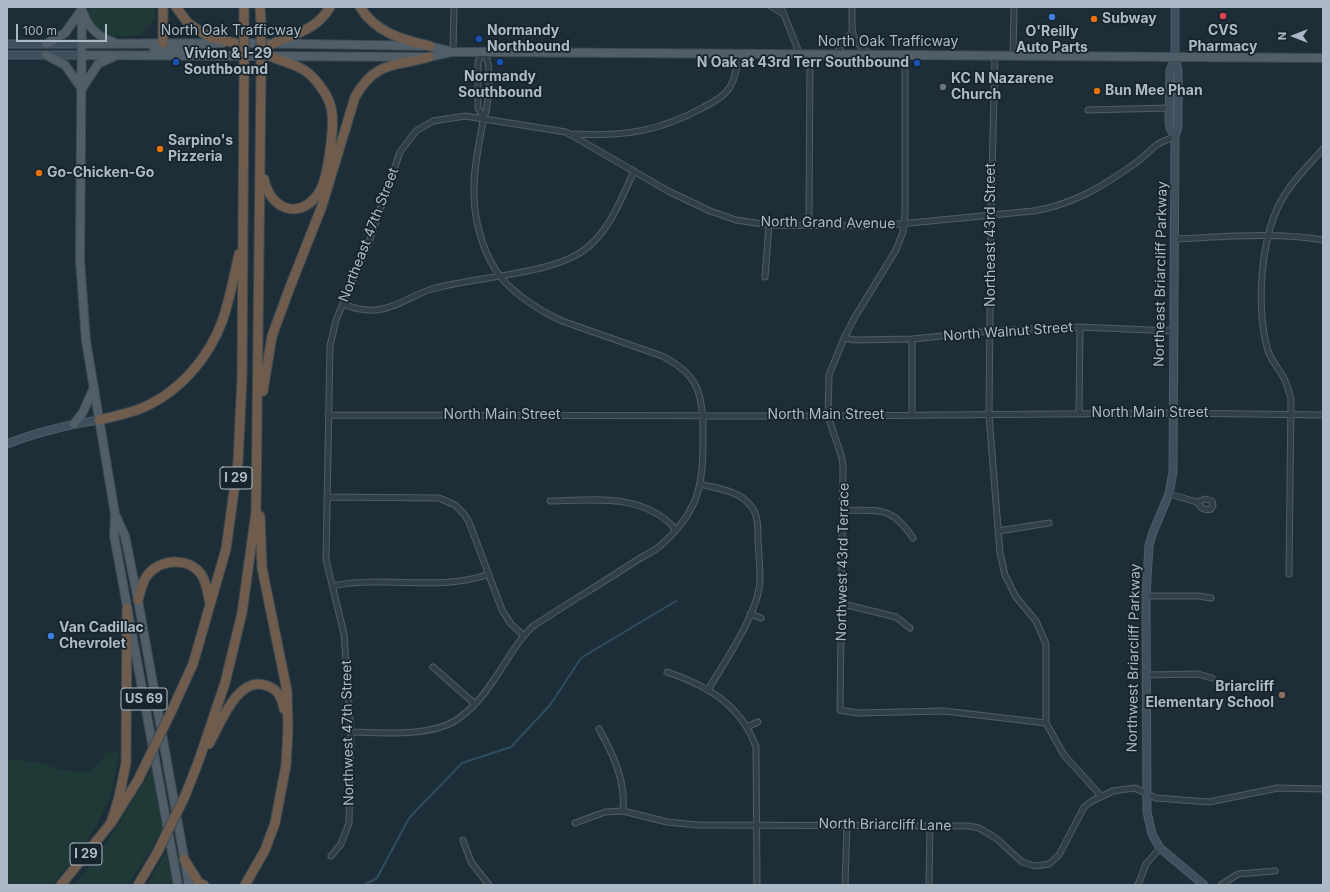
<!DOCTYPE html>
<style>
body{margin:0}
#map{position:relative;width:1330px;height:892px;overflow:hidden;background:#1e2e38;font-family:Inter,sans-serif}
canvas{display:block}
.frame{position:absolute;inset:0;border:8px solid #abbac6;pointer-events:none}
.north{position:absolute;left:1274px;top:16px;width:40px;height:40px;-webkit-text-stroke:3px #17242c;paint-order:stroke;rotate:270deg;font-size:11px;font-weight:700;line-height:16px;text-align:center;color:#abbac6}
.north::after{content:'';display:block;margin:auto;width:14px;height:18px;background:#abbac6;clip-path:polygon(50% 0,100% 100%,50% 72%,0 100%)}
.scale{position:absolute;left:16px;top:24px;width:91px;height:18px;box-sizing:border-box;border:2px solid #abbac6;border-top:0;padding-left:5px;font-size:12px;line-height:14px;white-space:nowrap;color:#abbac6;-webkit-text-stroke:3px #17242c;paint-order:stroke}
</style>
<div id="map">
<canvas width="1330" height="892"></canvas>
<div class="frame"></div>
<div class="north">N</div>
<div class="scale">100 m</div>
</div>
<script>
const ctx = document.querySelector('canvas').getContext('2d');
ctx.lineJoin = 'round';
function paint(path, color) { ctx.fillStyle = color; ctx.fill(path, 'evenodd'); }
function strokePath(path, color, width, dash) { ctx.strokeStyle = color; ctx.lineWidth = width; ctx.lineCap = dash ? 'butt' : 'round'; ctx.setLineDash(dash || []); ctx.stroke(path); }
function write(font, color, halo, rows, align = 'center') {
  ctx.font = font + ' Inter,sans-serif'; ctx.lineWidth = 3.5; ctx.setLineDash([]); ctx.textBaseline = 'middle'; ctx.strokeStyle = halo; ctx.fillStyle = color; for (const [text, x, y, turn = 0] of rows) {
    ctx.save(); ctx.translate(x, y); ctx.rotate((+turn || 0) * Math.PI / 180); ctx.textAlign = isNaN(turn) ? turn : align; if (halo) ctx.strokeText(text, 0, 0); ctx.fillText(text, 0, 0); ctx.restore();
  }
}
paint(new Path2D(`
 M89,7H155V19L141,35L105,37L89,24Z
 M106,752L119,753C116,770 114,788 107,804C94,835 73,859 52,885H7V760C16,761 26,760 35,762C61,768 93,786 106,752Z
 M152,769L163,828L147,856L127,885H75L113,833Z
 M166,851L173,885H147Z`), '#1f3937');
strokePath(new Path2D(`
 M364,885L377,878L409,818L462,763L511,747L550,705L581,658L676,601`), '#2f4d61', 2);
const street = new Path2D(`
 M772,7L782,13
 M781,7L800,55
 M852,7C852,31 849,40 870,54
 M453,52L454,7
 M835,55L851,33
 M905,55V212L903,232L896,250L855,317L844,338L829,375L828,416L842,458L843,466L840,710L857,713L944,711L1046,723
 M995,56L991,214L989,415L1000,553L1005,575L1016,597L1036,621L1046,644V723L1064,755L1101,796
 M1013,56L1014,7
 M1088,110L1169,108
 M484,118L478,108V61L485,52
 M574,134C623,137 661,131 704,107C714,102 725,96 730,87C736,77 737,65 738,54
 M809,225L810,55
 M1174,239C1223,237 1274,232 1323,240
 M765,277L769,225
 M343,304C355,309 369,312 382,309C399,306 415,294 432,289C475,276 558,275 589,246C611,227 622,197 634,171
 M844,338L855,340L912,339L991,331L1080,327L1172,331
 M912,339V414
 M1079,413L1080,327
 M328,415L828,416L1173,413L1323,415
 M700,484C714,488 734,490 745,500C759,511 758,525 758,541C759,554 760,568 760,581C758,614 725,661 708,690
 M1169,494L1197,502L1205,499L1212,501L1213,505L1211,509C1203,511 1201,508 1197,502
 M327,497L439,498L455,505L464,514L469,522L502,610L511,624L523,635
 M550,501C594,500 645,493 676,530
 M844,510C879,511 891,505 913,538
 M998,531L1049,523
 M1289,574L1291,398C1289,392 1287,386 1285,380C1280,370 1272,362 1268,351C1256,309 1260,240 1281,201C1291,182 1309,165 1323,149
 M333,586C383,575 441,592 489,574
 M1146,596H1199L1211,598
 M843,604L896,617L910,628
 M750,614L761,618
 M433,667L475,704
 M667,672C708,686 741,705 756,747L757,885
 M1146,675L1198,674L1212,678
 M747,727L758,722
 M599,729C613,754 626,781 623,811
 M351,732C382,733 432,737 458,719C472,709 484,695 493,681C506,663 516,642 532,627C566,604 601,584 634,562C643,556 653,552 660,546C674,534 686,520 694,503C704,479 703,452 703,425C702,389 695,373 662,356L562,321C540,311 508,291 495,269C482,248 474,219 474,194C473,170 479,145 483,121C484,116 487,112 487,106C489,89 491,68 485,52
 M575,823L605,812L623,811L667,822L697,825L969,826L979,828L997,839L1022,862L1035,866L1049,864L1059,855L1084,807L1092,801L1113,791L1135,788L1156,798L1209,802L1278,788L1323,789
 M463,840L471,862L489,885
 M331,856L341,844L349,823L351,732L344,634L326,560L330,346L336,320L369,242L400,152L416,131L433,121L465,116L566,132L668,191L710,211L736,220L769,225L879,226L1033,211C1073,205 1105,185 1137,162C1144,157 1151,149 1158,144C1163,141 1170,139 1175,136
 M845,885L847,825
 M929,885L930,825
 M1138,885L1146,864L1160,848
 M1221,885L1238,874L1275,871`);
const secondary = new Path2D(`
 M1175,7V57L1178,71V127L1175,136L1173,472L1169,494L1153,532L1149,545L1146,596L1147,812L1152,834L1160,848L1204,885
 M7,44H82
 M7,55H82
 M1175,57L1170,71L1169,121L1170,128L1175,136
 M7,444C37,432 67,425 99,420`);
const primary = new Path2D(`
 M82,7L80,260L86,341L115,514L114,535L178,885
 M84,14C88,28 100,37 113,42
 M239,43L430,46L453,52H485L1323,58
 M46,44L65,33L82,9
 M82,44L223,43
 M154,49H195L206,44
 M46,55L65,65L82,89
 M82,55L429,57L451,52
 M83,87L98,64L113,57
 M74,424L83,412L94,387
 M116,516L125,536L138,600L189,885`);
const highway = new Path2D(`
 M176,7L188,23L209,37L235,43
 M260,7L261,24
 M360,7C376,33 403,40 430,46
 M244,25V7
 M163,43V7
 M272,44C294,34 317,30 330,7
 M264,179C270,209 299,221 318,194C328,181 334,129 332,113C331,98 316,78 304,70C294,64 281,61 270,56
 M263,391L272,336L290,287L322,206L355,97C376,60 395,67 429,57
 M99,420C112,417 125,414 137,410C177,395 209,359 223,319C230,298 234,276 239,254
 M138,600C140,593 142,584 146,577C158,559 188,556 201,574C207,583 208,594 210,604
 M172,710L193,664L226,549L238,462L242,378L244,75
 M209,744C221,723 239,671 270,687C279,691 282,699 284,709
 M185,796L199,760L225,683L242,613L256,512L261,75
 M111,823L119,797L126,763L127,608
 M184,859L199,883L204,885
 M61,885L111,823L138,780
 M138,885L157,853
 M245,885L265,850L275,823L286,765L288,729L287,691L262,568L260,516`);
strokePath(street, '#4f5d67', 7);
strokePath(secondary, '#4f5d67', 9);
strokePath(primary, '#3e4b55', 10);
strokePath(highway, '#3c4a52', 11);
strokePath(street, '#313f48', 5);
strokePath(secondary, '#3f4f5c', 7);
strokePath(primary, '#4f5e69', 8);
strokePath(highway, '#6f5c4d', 9);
const highwayBridge = new Path2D(`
 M261,24V75
 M244,25V75
 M138,780L172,710
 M157,853L185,796`);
strokePath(highwayBridge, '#3c4a52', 11, []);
strokePath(highwayBridge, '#6f5c4d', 9);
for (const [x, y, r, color] of [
 [1223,16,4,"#e0444e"],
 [1052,17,4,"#3f7fe0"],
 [1094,19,4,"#e8710a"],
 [479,39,4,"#1a4fb4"],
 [176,62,4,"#1a4fb4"],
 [500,62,4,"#1a4fb4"],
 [917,63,4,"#1a4fb4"],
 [943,87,4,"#6b7280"],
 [1097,91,4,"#e8710a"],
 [160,149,4,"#e8710a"],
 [39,173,4,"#e8710a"],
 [51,636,4,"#3f7fe0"],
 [1282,695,4,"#8d6e63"]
]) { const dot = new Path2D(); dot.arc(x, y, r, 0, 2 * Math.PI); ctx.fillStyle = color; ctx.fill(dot); strokePath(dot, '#17242c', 1.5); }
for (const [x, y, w] of [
 [236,478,32],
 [144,699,46],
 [86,854,32]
]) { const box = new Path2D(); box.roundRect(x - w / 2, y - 11, w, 22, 3); ctx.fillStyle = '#17242c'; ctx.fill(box); strokePath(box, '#abbac6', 1); }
write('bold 13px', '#abbac6', null, [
 ["I 29",236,478],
 ["US 69",144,699],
 ["I 29",86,854]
]);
write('bold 14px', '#abbac6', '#17242c', [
 ["Subway",1102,19],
 ["Normandy",487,31],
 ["Northbound",487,47],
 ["CVS",1223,31,"center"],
 ["Pharmacy",1223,47,"center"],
 ["O'Reilly",1052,32,"center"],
 ["Auto Parts",1052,48,"center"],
 ["Vivion & I-29",184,54],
 ["Southbound",184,70],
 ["N Oak at 43rd Terr Southbound",909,63,"right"],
 ["Normandy",500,77,"center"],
 ["Southbound",500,93,"center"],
 ["KC N Nazarene",951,79],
 ["Church",951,95],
 ["Bun Mee Phan",1105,91],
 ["Sarpino's",168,141],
 ["Pizzeria",168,157],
 ["Go-Chicken-Go",47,173],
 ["Van Cadillac",59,628],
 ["Chevrolet",59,644],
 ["Briarcliff",1274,687,"right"],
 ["Elementary School",1274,703,"right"]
], 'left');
write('14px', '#abbac6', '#17242c', [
 ["North Oak Trafficway",231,31],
 ["North Oak Trafficway",888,42],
 ["North Grand Avenue",828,223,1],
 ["Northeast 47th Street",369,235,-69],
 ["Northeast 43rd Street",991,235,-90],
 ["Northeast Briarcliff Parkway",1161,274,-89],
 ["North Walnut Street",1008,332,-4],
 ["North Main Street",1150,413],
 ["North Main Street",502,415],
 ["North Main Street",826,415],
 ["Northwest 43rd Terrace",843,562,-89],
 ["Northwest Briarcliff Parkway",1134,658,-89],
 ["Northwest 47th Street",348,733,-91],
 ["North Briarcliff Lane",885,825,1]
]);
</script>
